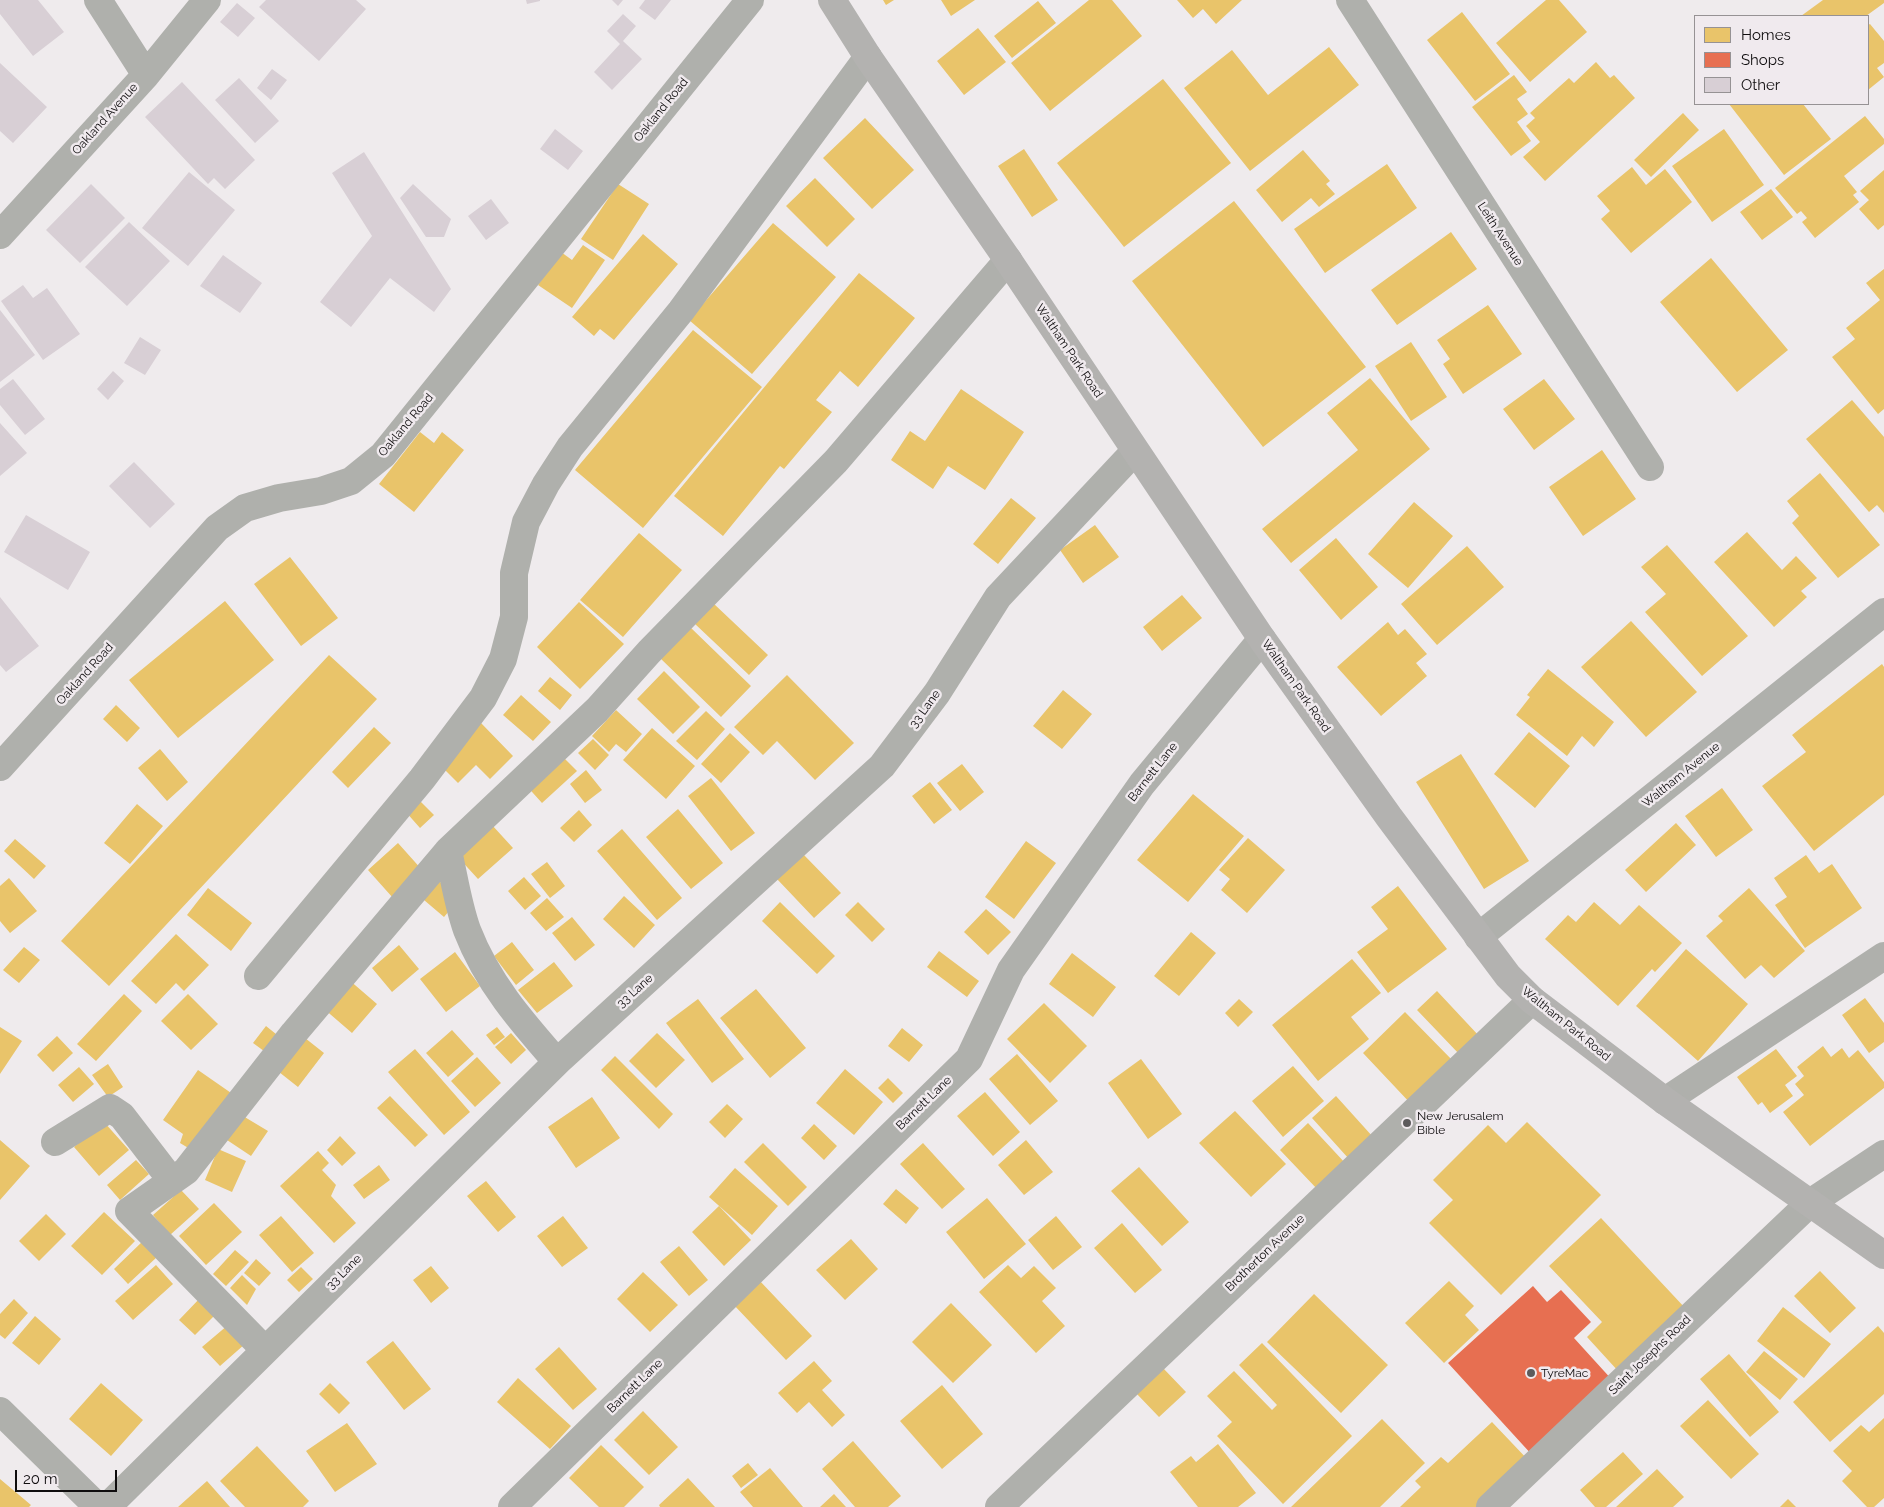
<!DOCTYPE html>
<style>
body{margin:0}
#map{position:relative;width:1884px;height:1507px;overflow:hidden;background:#efebed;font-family:Raleway,sans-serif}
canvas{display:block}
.legend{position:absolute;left:1694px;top:15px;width:175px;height:90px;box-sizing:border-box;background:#f0eaee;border:1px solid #969294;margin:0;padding:6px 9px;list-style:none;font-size:15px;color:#0f0d0e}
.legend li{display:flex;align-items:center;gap:10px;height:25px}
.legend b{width:25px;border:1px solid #969294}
.scale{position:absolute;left:15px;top:1470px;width:102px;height:22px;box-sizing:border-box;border:2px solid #0f0d0e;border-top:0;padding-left:6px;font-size:15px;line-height:18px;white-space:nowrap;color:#0f0d0e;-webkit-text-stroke:4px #f0eaee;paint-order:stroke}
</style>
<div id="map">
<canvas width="1884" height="1507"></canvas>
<ul class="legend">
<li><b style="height:14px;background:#e9c46a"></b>Homes</li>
<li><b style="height:14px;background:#e76f51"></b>Shops</li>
<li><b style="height:14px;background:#d8cfd5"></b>Other</li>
</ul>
<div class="scale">20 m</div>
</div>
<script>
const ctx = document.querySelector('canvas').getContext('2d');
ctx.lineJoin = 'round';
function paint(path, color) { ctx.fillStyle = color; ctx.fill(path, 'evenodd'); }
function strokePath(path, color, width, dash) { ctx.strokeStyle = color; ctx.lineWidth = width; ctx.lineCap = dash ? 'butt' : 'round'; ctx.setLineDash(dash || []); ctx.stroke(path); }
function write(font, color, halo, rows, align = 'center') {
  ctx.font = font + ' Raleway,sans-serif'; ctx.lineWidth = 5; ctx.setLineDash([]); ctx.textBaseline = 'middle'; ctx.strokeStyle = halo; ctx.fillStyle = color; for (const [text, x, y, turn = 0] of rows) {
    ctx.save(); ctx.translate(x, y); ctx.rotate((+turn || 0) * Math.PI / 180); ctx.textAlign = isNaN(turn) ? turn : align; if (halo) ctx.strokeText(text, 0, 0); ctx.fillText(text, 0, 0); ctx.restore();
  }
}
paint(new Path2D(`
 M883,0H894L886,5Z
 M941,0H975L951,16Z
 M1089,0H1112L1142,36L1050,111L1011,63Z
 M1177,0H1242L1216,24L1203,9L1193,18Z
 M1546,0H1559L1587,32L1530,82L1496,43Z
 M1823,0H1884V3L1866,16H1801Z
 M1038,1L1056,23L1012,58L994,36Z
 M1462,12L1510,74L1475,101L1427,40Z
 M1870,24L1884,41V63L1877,68L1884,77L1868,90V25Z
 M978,28L1006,62L964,95L937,61Z
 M1329,47L1359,85L1250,171L1184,88L1232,50L1268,95Z
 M1596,62L1610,78L1614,75L1635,98L1545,181L1523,157L1540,142L1526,126L1535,118L1530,113L1569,78L1574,83Z
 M1514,75L1527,92L1517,99L1528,114L1517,122L1531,141L1511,156L1472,107Z
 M1163,79L1231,163L1124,247L1057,163Z
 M1729,104H1803L1831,139L1784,175Z
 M1683,113L1699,130L1651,177L1634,160Z
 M1865,116L1884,139V144L1844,176L1857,192L1853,195L1859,202L1815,238L1802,222L1807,218L1801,211L1797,214L1775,188Z
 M865,118L914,170L872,209L823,158Z
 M1724,129L1764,185L1712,222L1672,166Z
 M1024,149L1058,200L1032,217L998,166Z
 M1303,150L1330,181L1326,184L1335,194L1319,207L1311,198L1282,222L1256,190Z
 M1387,164L1417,208L1325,273L1294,229Z
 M1632,167L1646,185L1665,169L1692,202L1631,253L1601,219L1610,211L1597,196Z
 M1884,170V225L1878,230L1859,209L1869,200L1860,191Z
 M815,178L855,219L827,247L786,206Z
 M618,184L649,204L613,260L581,239Z
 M1771,189L1793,217L1762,240L1740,212Z
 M1234,201L1366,367L1263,447L1132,281Z
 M773,223L836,277L752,374L689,320Z
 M1451,232L1477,269L1397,325L1371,290Z
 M643,234L678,264L614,340L600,329L594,336L572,317Z
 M583,245L605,260L572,308L538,285L561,252L572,260Z
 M1711,258L1788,350L1737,392L1660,302Z
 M1884,269V409L1878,414L1832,357L1855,339L1846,328L1880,300L1866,283Z
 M859,273L915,318L858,387L840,371L816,400L832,412L784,469L780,466L723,536L674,496Z
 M1488,305L1522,354L1463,394L1443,364L1450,359L1437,340Z
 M693,330L762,387L643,528L575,470Z
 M1411,342L1447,397L1411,421L1375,366Z
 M1370,378L1430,449L1291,563L1262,529L1358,450L1327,413Z
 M1544,379L1575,419L1534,450L1503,409Z
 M961,389L1024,432L985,490L948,466L933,489L891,460L910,431L925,441Z
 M1852,400L1884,437V513L1877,505L1869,512L1806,439Z
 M420,432L434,443L442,432L464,450L414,512L379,484Z
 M1602,450L1636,499L1583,536L1549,487Z
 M1820,473L1880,545L1838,578L1792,523L1799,516L1787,501Z
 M1011,498L1036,518L998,564L973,544Z
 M1414,502L1453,536L1408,588L1368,554Z
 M1095,525L1119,557L1083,583L1060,550Z
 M1747,532L1782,570L1796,556L1817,578L1801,591L1807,597L1774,627L1714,562Z
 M639,533L682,570L623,637L580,600Z
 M1336,538L1378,587L1341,620L1299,570Z
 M1667,545L1748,636L1702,676L1645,612L1666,594L1641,567Z
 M1467,546L1504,587L1437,645L1401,604Z
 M290,557L338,618L301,646L254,584Z
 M1182,595L1202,618L1162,651L1143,627Z
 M225,601L274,660L178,738L129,680Z
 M579,602L624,644L580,689L537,647Z
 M713,603L768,655L749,675L694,623Z
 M1631,621L1697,692L1646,737L1581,667Z
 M1388,622L1398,635L1405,629L1427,654L1416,663L1427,676L1381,716L1337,667Z
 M690,627L751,686L721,717L660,658Z
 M329,655L377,699L109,986L61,941Z
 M1882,664L1884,667V795L1814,851L1762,786L1806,752L1792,735Z
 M1548,669L1614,722L1594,747L1582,736L1567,756L1516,715L1530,697L1527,695Z
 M664,671L700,707L673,734L637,699Z
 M787,675L854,743L815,780L777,741L763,755L734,727Z
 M550,677L572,695L560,710L538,691Z
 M1063,690L1092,714L1062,749L1033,726Z
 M521,695L551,722L533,741L503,715Z
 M116,705L140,728L127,742L103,719Z
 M616,710L642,734L626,752L616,744L609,752L592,736Z
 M706,711L725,729L697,760L676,741Z
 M481,723L513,756L490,779L476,765L458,783L440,765Z
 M374,727L391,743L348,788L332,772Z
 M652,728L695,766L666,799L623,760Z
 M1529,732L1570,766L1535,808L1494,774Z
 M730,733L750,752L721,783L701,764Z
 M593,739L609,755L595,770L578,753Z
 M160,749L188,782L167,801L138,768Z
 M558,752L577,771L542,803L524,783Z
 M1461,754L1529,861L1484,889L1416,782Z
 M962,764L984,792L960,811L937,783Z
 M586,770L602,790L585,803L570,784Z
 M711,778L755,833L731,851L688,796Z
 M930,782L952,810L934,824L912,796Z
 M1722,788L1753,830L1716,857L1685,816Z
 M1193,794L1244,836L1188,902L1137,860Z
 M418,799L434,815L420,828L405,811Z
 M137,804L163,826L130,864L104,843Z
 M678,809L723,863L691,889L646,837Z
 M579,810L592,825L574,842L560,828Z
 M1676,823L1696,845L1646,892L1625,870Z
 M492,825L513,848L478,879L457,856Z
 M622,829L682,898L657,920L597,851Z
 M1248,838L1285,870L1247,913L1221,890L1230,879L1219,870Z
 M15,839L46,866L34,879L4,851Z
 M1026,841L1056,863L1014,919L985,897Z
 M398,843L423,871L393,898L368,870Z
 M803,854L841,893L814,918L777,879Z
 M1806,855L1819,873L1832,864L1862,908L1805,948L1775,905L1787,897L1774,878Z
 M547,862L565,886L550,898L531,874Z
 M524,877L541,896L525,910L508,891Z
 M9,878L37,911L10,933L0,921V886Z
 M439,881L460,898L444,917L424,900Z
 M1398,886L1447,949L1388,993L1357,952L1388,929L1371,907Z
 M208,888L252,923L231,951L187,915Z
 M1749,888L1805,951L1774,978L1761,965L1745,979L1706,936L1723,921L1718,916Z
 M624,896L655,925L634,948L603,919Z
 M547,898L564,917L546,931L530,913Z
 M780,902L835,956L817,974L762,921Z
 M858,902L885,929L872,942L845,915Z
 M1594,902L1620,925L1639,905L1682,943L1655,972L1652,969L1618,1006L1545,939L1568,915L1576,922Z
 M986,909L1011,932L988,955L964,932Z
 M572,917L595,945L575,961L552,933Z
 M1191,932L1216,953L1179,996L1154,976Z
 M176,934L209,965L184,991L176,983L156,1004L131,981Z
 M512,942L534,970L516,985L494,956Z
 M399,945L419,969L392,992L372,968Z
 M24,947L40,960L19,983L3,970Z
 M1686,949L1748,1004L1698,1061L1636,1006Z
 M939,951L979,981L967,997L927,967Z
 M455,952L480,986L446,1012L420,979Z
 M1072,953L1116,987L1093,1017L1049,984Z
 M1352,959L1381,993L1351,1017L1369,1039L1318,1081L1272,1025Z
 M554,962L573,986L537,1013L518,990Z
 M348,979L377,1004L352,1033L323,1008Z
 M756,989L806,1048L770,1078L720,1018Z
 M1437,991L1480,1037L1460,1055L1417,1010Z
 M124,994L142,1011L96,1061L77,1044Z
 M188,994L218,1024L191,1050L161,1021Z
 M1865,998L1884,1023V1042L1869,1053L1842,1015Z
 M698,999L744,1059L712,1083L666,1023Z
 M1239,999L1253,1012L1238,1027L1225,1013Z
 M1044,1003L1087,1046L1050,1083L1007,1039Z
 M1405,1012L1456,1064L1412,1105L1363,1053Z
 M266,1026L281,1038L268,1054L253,1043Z
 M0,1027L22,1041L0,1074Z
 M497,1027L505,1037L494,1045L486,1035Z
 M902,1028L923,1045L909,1062L888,1046Z
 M452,1030L474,1054L448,1077L426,1053Z
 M511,1033L526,1050L511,1064L495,1047Z
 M657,1033L685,1060L656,1088L629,1061Z
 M57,1036L73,1053L53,1072L37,1055Z
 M305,1038L324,1053L298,1087L279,1072Z
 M1823,1046L1831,1057L1842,1048L1849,1058L1858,1050L1884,1082V1088L1810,1146L1783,1112L1804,1095L1795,1084L1804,1076L1797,1067Z
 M415,1049L470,1112L444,1135L388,1072Z
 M1776,1049L1797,1076L1785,1085L1793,1096L1770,1113L1762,1102L1758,1105L1737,1077Z
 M1017,1054L1058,1101L1030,1125L989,1079Z
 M615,1056L673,1114L659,1129L601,1070Z
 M477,1057L501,1083L475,1107L451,1081Z
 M1141,1059L1182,1114L1148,1139L1108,1083Z
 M108,1064L123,1087L108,1097L92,1075Z
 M1293,1066L1324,1101L1283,1137L1252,1101Z
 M79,1067L94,1084L73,1102L58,1085Z
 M845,1069L883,1102L854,1135L816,1103Z
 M198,1070L234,1095L195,1152L180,1143L183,1134L163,1120Z
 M888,1078L903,1093L893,1103L878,1088Z
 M985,1092L1020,1132L993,1156L957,1116Z
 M390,1096L428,1135L415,1147L377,1108Z
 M1336,1096L1373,1137L1349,1159L1312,1118Z
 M592,1097L620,1138L576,1168L548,1127Z
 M727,1104L743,1119L725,1138L709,1122Z
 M1235,1111L1286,1164L1251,1197L1199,1143Z
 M243,1116L268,1131L251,1156L227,1140Z
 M104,1122L129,1150L99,1176L74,1147Z
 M1527,1122L1601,1195L1501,1295L1429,1223L1453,1200L1433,1180L1488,1125L1506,1143Z
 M1308,1123L1346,1164L1318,1190L1280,1150Z
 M814,1124L837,1146L824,1160L801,1138Z
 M340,1136L356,1153L342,1166L327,1150Z
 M0,1140L30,1166L0,1200Z
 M1026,1140L1053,1172L1024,1195L998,1165Z
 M763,1143L807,1187L788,1206L744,1162Z
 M923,1143L965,1189L942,1209L900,1164Z
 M218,1149L246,1161L232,1192L205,1180Z
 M318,1151L329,1163L322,1170L336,1185L331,1196L356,1223L334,1243L280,1186Z
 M136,1160L149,1174L120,1200L107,1185Z
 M379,1165L390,1180L364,1199L353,1185Z
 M1139,1167L1189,1222L1162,1246L1111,1191Z
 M735,1168L778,1206L752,1235L709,1197Z
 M486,1181L516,1217L498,1232L467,1196Z
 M896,1189L919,1208L906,1224L883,1204Z
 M181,1190L199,1209L170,1235L153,1215Z
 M987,1198L1026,1244L984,1279L946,1232Z
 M214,1203L242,1232L206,1265L179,1236Z
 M719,1206L751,1240L724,1266L692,1232Z
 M104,1212L135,1241L102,1275L71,1246Z
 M46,1214L66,1234L39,1261L19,1241Z
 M281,1216L314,1253L292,1272L259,1235Z
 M563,1216L588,1248L562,1267L537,1236Z
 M1056,1216L1082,1247L1053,1270L1028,1240Z
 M1601,1218L1686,1309L1619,1372L1587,1337L1602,1322L1549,1266Z
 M1122,1223L1162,1270L1135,1293L1094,1248Z
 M851,1239L878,1269L845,1300L816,1270Z
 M143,1241L157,1257L128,1284L114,1269Z
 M679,1246L708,1280L689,1296L660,1262Z
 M235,1250L249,1262L226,1286L213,1274Z
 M256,1259L271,1273L259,1286L244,1273Z
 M156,1265L173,1284L133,1320L115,1301Z
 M1008,1265L1021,1278L1034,1266L1056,1288L1042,1301L1065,1326L1036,1353L979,1292Z
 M431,1266L449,1288L431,1303L413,1280Z
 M301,1267L313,1279L299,1292L287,1280Z
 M1820,1271L1856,1308L1830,1333L1794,1296Z
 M643,1272L678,1305L650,1332L617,1299Z
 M242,1275L256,1289L247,1305L230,1288Z
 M759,1280L812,1336L786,1360L733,1304Z
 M1449,1281L1474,1306L1465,1315L1479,1330L1444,1363L1405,1323Z
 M1314,1294L1388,1365L1341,1413L1267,1342Z
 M201,1297L217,1313L195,1335L179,1320Z
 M14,1299L28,1313L5,1339L0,1335V1314Z
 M951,1303L992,1345L953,1383L912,1342Z
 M1783,1307L1831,1344L1804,1378L1757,1341Z
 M35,1316L61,1339L39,1365L12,1343Z
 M228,1325L245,1344L220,1366L202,1347Z
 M1878,1326L1884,1333V1394L1830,1442L1793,1402Z
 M393,1341L431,1389L404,1410L366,1362Z
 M1262,1343L1352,1436L1283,1504L1217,1436L1232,1422L1207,1396L1234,1371L1272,1410L1277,1405L1239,1365Z
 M559,1347L597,1389L573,1410L535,1369Z
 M1764,1351L1798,1379L1780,1400L1746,1372Z
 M1729,1354L1779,1412L1750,1437L1700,1379Z
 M814,1361L832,1381L822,1390L845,1415L832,1427L809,1402L797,1413L778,1393Z
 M1163,1368L1186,1392L1159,1417L1136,1393Z
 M518,1378L571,1426L550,1449L497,1402Z
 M101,1383L143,1420L111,1456L69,1419Z
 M330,1383L350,1403L339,1414L319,1394Z
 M942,1385L983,1434L942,1469L900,1421Z
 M1708,1400L1759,1454L1731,1479L1680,1426Z
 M643,1411L678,1447L649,1475L614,1440Z
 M1884,1418V1498L1874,1507H1867L1842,1481L1852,1471L1833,1451L1861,1425L1869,1432Z
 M1382,1419L1425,1463L1380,1507H1291Z
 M1492,1422L1530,1462L1481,1507H1400L1421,1487L1415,1481L1441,1457L1448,1463Z
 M347,1423L377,1464L335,1492L306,1451Z
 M853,1441L901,1496L888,1507H855L822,1469Z
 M1218,1444L1256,1493L1238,1507H1198L1170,1472L1191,1456L1196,1462Z
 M601,1445L644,1487L624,1507H599L569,1478Z
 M257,1446L309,1501L303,1507H245L220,1481Z
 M1623,1452L1643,1474L1606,1507H1595L1580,1490Z
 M748,1463L758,1475L741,1488L732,1476Z
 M770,1468L803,1507H753L740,1492Z
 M1657,1469L1684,1497L1673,1507H1616Z
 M688,1478L715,1507H660L659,1505Z
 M0,1479L31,1505L29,1507H0Z
 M207,1481L230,1507H178Z
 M834,1494L846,1507H820Z
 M1788,1499L1796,1507H1780Z`), '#e9c46a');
paint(new Path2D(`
 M1533,1286L1547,1302L1561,1290L1591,1322L1574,1338L1614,1382L1533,1456L1448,1363Z`), '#e76f51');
paint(new Path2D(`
 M0,0H38L64,32L33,56L0,14Z
 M266,0H356L366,9L319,61L259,7Z
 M526,0H540V1L527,4Z
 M612,0H623L618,6Z
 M645,0H671L655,20L639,8Z
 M237,3L255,18L238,37L220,22Z
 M623,14L636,26L623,41L642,59L612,90L594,72L620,44L607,31Z
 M0,63L47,107L13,143L0,131Z
 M272,69L287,80L271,100L257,88Z
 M239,78L279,121L255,143L215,100Z
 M182,82L255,160L225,189L214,178L208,184L145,117Z
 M555,129L583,151L568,170L540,149Z
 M364,152L451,289L434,312L390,278L351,327L320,302L372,236L332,173Z
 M189,172L235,210L188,266L142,228Z
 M91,184L125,218L80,263L46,230Z
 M413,184L451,219L444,237H426L400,198Z
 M491,199L509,223L486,240L468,216Z
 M129,222L170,261L127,306L85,267Z
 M223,255L262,283L240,313L200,286Z
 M23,285L33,298L47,288L80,334L43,360L1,301Z
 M0,310L35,355L0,382Z
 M140,337L161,350L145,375L124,363Z
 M113,371L124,381L108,400L97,389Z
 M13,379L45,419L25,435L0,405V389Z
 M0,423L27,453L0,476Z
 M134,462L175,504L150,528L109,486Z
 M26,515L90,552L68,590L4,552Z
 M0,597L39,646L6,672L0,665Z`), '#d8cfd5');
strokePath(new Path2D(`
 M98,0L146,75
 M1350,0L1650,467
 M0,235L146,75L207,0
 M0,767L217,528L245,508L279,498L321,491L351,481L383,455L750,0
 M1478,937L1884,612
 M258,976L422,779L483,698L503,659L514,617V573L526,522L546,484L570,447L681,311L868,57
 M557,1062C521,1021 487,982 467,930C458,905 454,877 448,851L597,710L649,652L836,461L1008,260
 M1665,1101L1884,956
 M55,1142L110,1108L122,1116L172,1181
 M265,1350L129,1211L186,1171L294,1033L448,851
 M0,1411L98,1507
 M107,1507L557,1062L882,766L937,693L998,597L1135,451
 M512,1507L969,1059L1011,970L1142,784L1262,639
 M999,1507L1532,1000
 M1490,1507L1810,1203L1884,1154`), '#afb0ac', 28);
strokePath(new Path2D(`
 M832,0L868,57L1008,260L1262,639L1389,817L1508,976L1532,1000L1665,1101L1884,1255`), '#b3b2b0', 28);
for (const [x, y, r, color] of [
 [1407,1123,5,"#5d5b5c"],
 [1531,1373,5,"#5d5b5c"]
]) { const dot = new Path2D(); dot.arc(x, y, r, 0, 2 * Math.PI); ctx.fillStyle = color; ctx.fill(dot); strokePath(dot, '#f0eaee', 2); }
write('12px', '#0f0d0e', '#f0eaee', [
 ["Oakland Road",661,110,-51],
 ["Oakland Avenue",105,119,-48],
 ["Leith Avenue",1500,234,57],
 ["Waltham Park Road",1069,351,56],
 ["Oakland Road",406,425,-50],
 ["Oakland Road",85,674,-48],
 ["Waltham Park Road",1296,686,55],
 ["33 Lane",925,709,-54],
 ["Barnett Lane",1153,772,-52],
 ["Waltham Avenue",1681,775,-39],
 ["33 Lane",635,991,-42],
 ["Waltham Park Road",1566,1024,39],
 ["Barnett Lane",924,1103,-44],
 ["Brotherton Avenue",1265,1253,-44],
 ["33 Lane",344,1272,-45],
 ["Saint Josephs Road",1650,1355,-44],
 ["Barnett Lane",635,1386,-44]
]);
write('12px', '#0f0d0e', '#f0eaee', [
 ["New Jerusalem",1417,1116],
 ["Bible",1417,1130],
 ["TyreMac",1541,1373]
], 'left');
</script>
